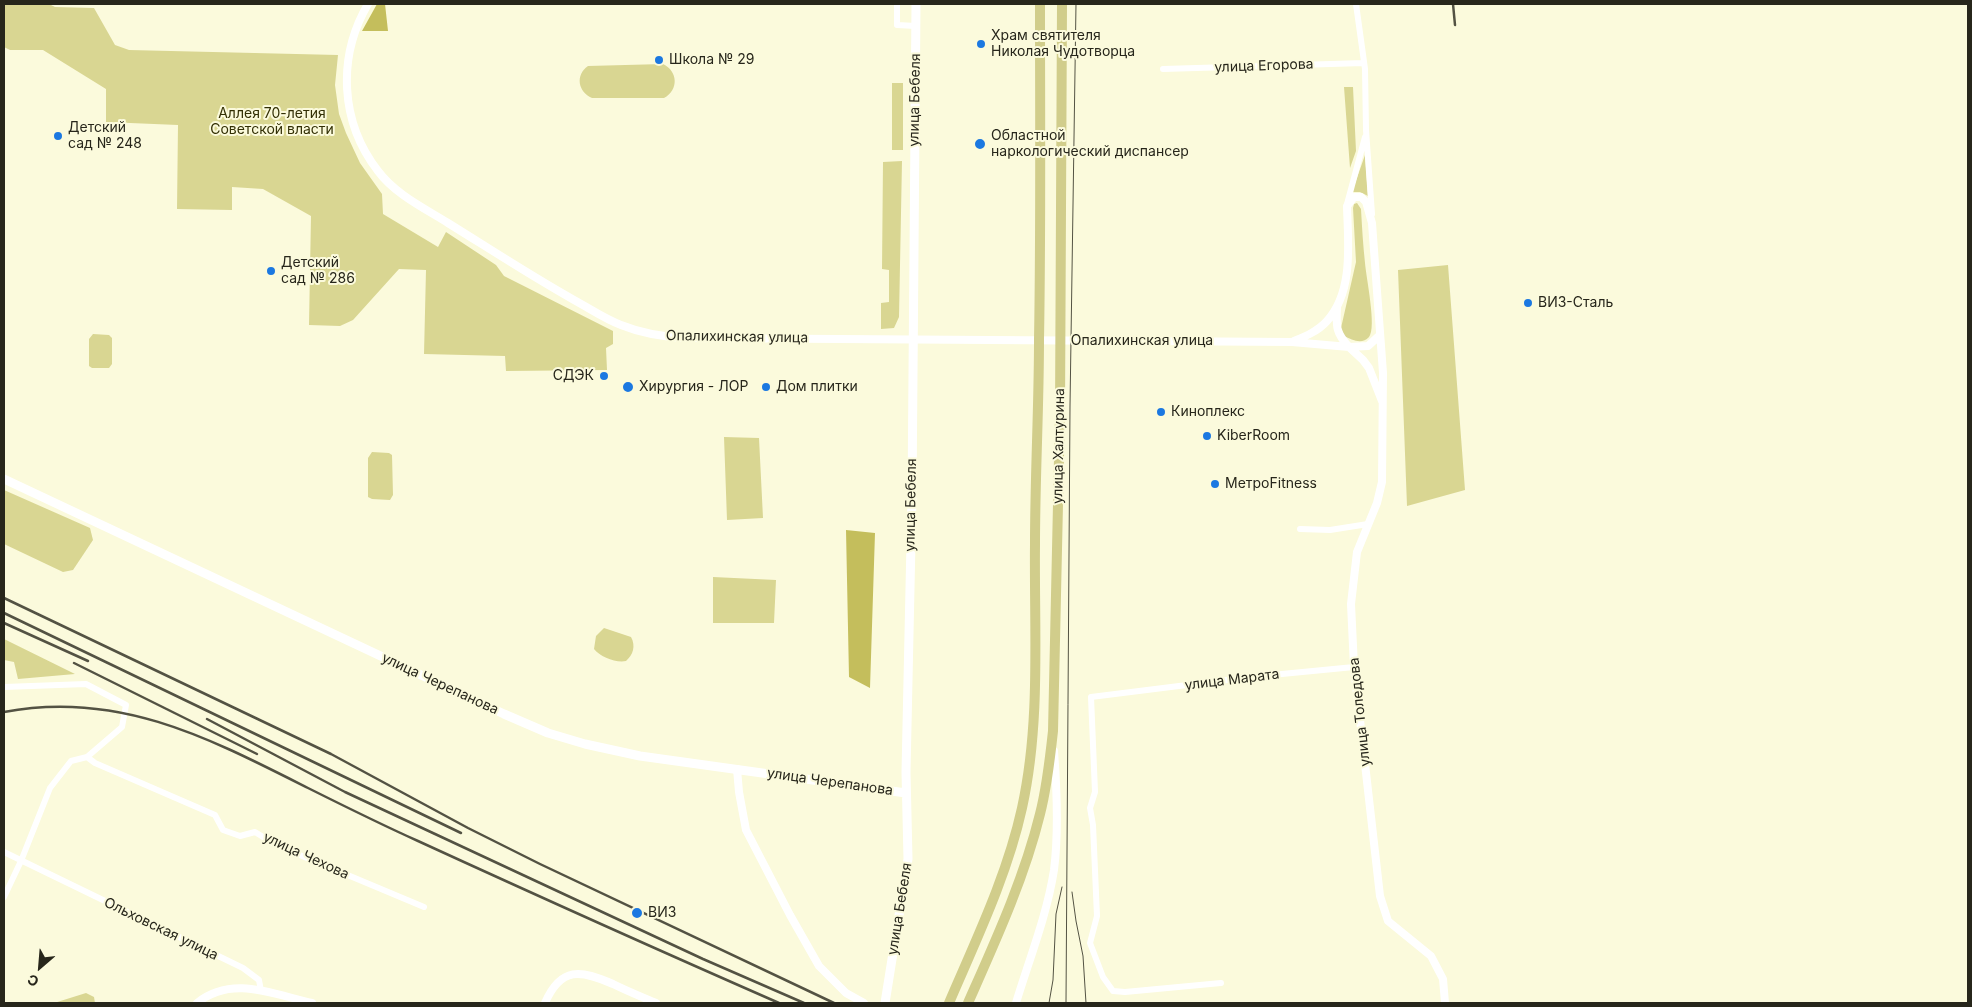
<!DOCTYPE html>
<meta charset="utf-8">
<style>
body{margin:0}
#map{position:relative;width:1972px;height:1007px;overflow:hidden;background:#fbfadc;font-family:Inter,sans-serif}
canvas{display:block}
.frame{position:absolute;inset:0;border:5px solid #27261b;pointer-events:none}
.north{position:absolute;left:15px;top:942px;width:50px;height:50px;-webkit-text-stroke:4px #fbfadc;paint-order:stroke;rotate:207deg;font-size:14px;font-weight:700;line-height:20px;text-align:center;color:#27261b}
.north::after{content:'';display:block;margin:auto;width:18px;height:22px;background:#27261b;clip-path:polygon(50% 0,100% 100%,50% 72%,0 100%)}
</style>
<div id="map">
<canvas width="1972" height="1007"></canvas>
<div class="frame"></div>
<div class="north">С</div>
</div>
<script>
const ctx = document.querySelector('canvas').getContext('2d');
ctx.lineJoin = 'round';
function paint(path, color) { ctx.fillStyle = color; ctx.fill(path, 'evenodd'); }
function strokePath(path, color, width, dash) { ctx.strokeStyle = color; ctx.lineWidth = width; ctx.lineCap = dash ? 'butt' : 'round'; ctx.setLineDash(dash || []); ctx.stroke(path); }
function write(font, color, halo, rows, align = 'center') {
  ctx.font = font + ' Inter,sans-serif'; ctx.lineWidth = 4; ctx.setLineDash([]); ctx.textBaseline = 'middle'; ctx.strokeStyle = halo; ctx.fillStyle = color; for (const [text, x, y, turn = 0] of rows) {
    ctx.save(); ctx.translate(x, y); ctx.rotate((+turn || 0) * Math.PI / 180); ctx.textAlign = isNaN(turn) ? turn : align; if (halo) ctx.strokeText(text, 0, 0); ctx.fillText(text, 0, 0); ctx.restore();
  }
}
paint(new Path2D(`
 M4,4H49L55,7L94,8L115,45L129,50L338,55L335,85L339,114L346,133L360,163L382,194L383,214L438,247L446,232L496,265L504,276L613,331V344L606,348L607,370L506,371L505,356L424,354L426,270L399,269L353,320L340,326L309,325L311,216L263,189L232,187V210L177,209L178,125L106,122V89L43,50H10L4,47Z
 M663,64C678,71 679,90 664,98H592C578,92 575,75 588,66Z
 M892,83H903V150H892Z
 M1344,87H1353L1356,151L1350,168Z
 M1365,155L1368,196L1360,192H1352Z
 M902,161L899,317L894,328L881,329V303L889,302V270L882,269L883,162Z
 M1357,203L1361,209C1362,227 1363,245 1365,263C1366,277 1377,328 1369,337C1362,345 1352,340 1344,336L1341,328L1356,262L1353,208L1354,204Z
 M1448,265L1465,490L1407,506L1398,270Z
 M93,334L109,335L112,338V364L109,368H92L89,366V339Z
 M724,437L759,438L763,518L727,520Z
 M372,452L389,453L392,455L393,495L390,500L372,499L368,497V458Z
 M4,490L90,528L93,540L73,570L63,572L4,544Z
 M713,577L776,580L774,623H713Z
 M604,628L631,637C636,646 633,655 626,661C616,663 600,657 594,649L596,636Z
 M4,639L75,674L18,679L14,662L4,660Z
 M86,993L94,997L95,1003H54Z`), '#d9d692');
paint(new Path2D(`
 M377,4H385L388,31H362Z
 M846,530L875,533L870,688L849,677Z`), '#c4be5c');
strokePath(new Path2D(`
 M897,4V25L916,26
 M1356,4L1365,69L1366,130L1372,214
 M1163,69L1364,63
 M1347,204L1365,137
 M1300,529L1330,530L1368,524
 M4,687L86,684L126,705L122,727L87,757L71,761L50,788L21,861L4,897
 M87,757L95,763L215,815L223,830L240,836L255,832L276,845L424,907
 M4,852L243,968L259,980L261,991
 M1221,983L1125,992L1113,991L1103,977L1090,943L1097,916L1093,825L1090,808L1095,792L1091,697L1251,677L1354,667`), '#fff', 6);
strokePath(new Path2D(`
 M368,4C337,57 340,122 378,171C395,194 424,208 448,223C490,249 531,276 574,300C589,308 605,319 621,325C643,334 664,337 687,338L1292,342L1349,347L1363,360L1369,368L1382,401
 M1337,308C1336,327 1336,333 1349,347L1368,346L1380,335
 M1294,341C1306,336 1318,331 1327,321C1354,291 1348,243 1347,206L1354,197H1361L1366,202L1372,223L1383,373L1382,482L1377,503L1357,552L1351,604L1354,667L1380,896L1388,921L1431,956L1443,979L1445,1003
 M737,769L739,792L746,830L790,915L819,966L846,993L864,1003
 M197,1003C232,975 272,994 312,1003
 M545,1003C561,966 581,970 613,984C627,991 642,997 656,1003
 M1016,1003C1029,960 1047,915 1054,870C1059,831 1057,790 1054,751`), '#fff', 8);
strokePath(new Path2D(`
 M4,479L504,714L548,733L585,744L640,756L906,793
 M885,1003L908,859L906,772L912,496L916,4`), '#fff', 9);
strokePath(new Path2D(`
 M949,1003C976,940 1007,876 1022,808C1041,722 1034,631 1035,544C1035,476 1039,408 1039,340C1041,228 1040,116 1040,4
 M968,1003C995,942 1024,879 1040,814C1047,787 1050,759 1053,731L1060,413L1062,4`), '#d1cd8b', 10);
strokePath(new Path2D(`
 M1072,892L1076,921L1083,956L1086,1003
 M1049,1003L1053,980L1056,914L1062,887
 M1066,1003L1070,406L1076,4`), '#535243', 1);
strokePath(new Path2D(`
 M1453,4L1455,25
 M4,598L331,754L468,828L540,864L834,1003
 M4,613L461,833
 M4,623L88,661
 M74,663L257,754
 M4,712C118,690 209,738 308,788C344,806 380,824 418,841C538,896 658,950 779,1003
 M207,719L345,792L703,959L804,1003`), '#535243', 2.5);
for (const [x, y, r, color] of [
 [981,44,5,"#1b78e1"],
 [659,60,5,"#1b78e1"],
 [58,136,5,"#1b78e1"],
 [980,144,6,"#1b78e1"],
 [271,271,5,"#1b78e1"],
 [1528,303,5,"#1b78e1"],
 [604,376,5,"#1b78e1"],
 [628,387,6,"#1b78e1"],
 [766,387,5,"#1b78e1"],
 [1161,412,5,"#1b78e1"],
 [1207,436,5,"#1b78e1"],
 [1215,484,5,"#1b78e1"],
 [637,913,6,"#1b78e1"]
]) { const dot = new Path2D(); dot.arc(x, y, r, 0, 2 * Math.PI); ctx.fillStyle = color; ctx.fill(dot); strokePath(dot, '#fbfadc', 2); }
write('14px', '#27261b', '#fbfadc', [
 ["Храм святителя",991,36],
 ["Николая Чудотворца",991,52],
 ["Школа № 29",669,60],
 ["Детский",68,128],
 ["сад № 248",68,144],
 ["Областной",991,136],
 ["наркологический диспансер",991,152],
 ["Детский",281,263],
 ["сад № 286",281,279],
 ["ВИЗ-Сталь",1538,303],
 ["СДЭК",594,376,"right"],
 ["Хирургия - ЛОР",639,387],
 ["Дом плитки",776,387],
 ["Киноплекс",1171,412],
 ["KiberRoom",1217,436],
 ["МетроFitness",1225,484],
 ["ВИЗ",648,913]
], 'left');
write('14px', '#27261b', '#fbfadc', [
 ["улица Егорова",1264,66,-2],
 ["улица Бебеля",915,100,-89],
 ["Опалихинская улица",737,337,1],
 ["Опалихинская улица",1142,341],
 ["улица Халтурина",1059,446,-89],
 ["улица Бебеля",911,505,-89],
 ["улица Марата",1232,680,-7],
 ["улица Черепанова",440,684,25],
 ["улица Толедова",1360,712,-96],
 ["улица Черепанова",830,782,8],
 ["улица Чехова",306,856,25],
 ["улица Бебеля",900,909,-81],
 ["Ольховская улица",161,929,26]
]);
write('14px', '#322f04', '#fbfadc', [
 ["Аллея 70-летия",272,114],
 ["Советской власти",272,130]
]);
</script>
